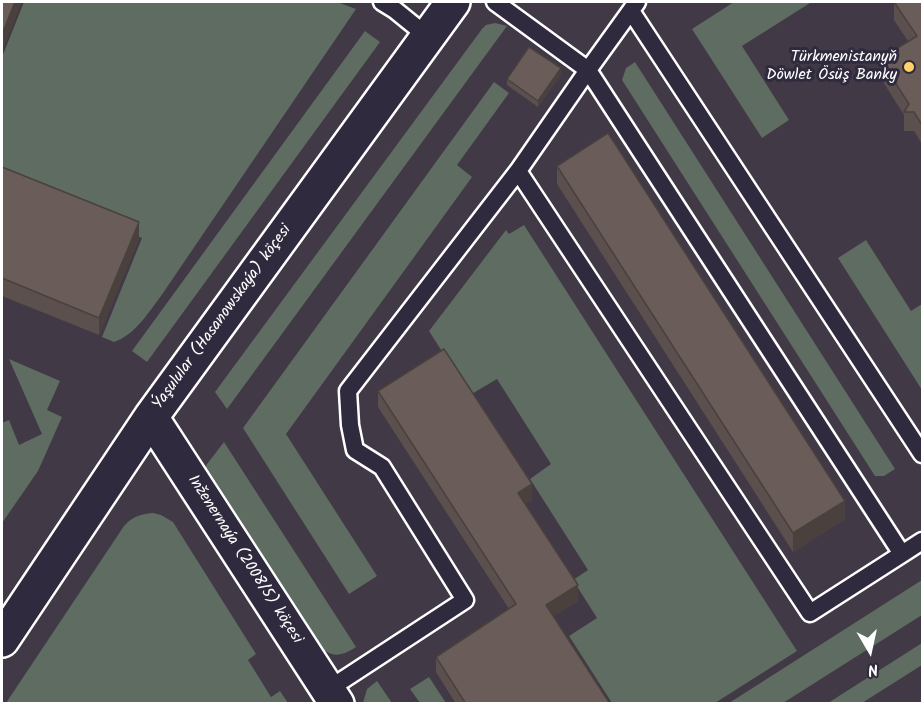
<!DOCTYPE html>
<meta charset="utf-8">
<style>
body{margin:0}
#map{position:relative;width:924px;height:705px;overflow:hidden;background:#413945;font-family:Kalam,sans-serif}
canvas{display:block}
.frame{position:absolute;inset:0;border:3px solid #fff;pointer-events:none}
.north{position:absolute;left:840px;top:621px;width:60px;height:60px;-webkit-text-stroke:4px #2f2a3d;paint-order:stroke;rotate:171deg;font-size:16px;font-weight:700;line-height:24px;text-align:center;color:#fff}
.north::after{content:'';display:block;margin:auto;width:21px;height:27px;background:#fff;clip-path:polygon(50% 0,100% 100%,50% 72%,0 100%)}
</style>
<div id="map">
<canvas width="924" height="705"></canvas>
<div class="frame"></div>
<div class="north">N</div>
</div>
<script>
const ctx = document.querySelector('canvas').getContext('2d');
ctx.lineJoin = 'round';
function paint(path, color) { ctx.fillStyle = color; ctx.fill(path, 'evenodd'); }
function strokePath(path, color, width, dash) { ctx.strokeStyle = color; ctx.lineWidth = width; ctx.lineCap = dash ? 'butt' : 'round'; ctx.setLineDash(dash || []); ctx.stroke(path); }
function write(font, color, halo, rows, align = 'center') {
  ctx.font = font + ' Kalam,sans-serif'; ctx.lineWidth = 6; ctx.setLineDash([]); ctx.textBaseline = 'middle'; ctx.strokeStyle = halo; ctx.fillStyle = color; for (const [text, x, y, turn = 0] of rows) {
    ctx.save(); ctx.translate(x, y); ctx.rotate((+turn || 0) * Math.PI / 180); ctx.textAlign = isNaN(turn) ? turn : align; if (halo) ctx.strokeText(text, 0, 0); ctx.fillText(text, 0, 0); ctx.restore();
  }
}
paint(new Path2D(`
 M24,2H337L356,9L161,296C148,313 135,335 114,342L102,337L142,238L2,181V57Z
 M734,2H809L810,3L742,46L789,120L762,138L692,29Z
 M495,23L507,26L227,409L215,392L482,29L486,25Z
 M365,31L380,42L147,362L132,351Z
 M635,62L895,469L884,476H875L622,80L626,68Z
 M494,82L509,93L457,165L472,177L286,434L377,576L349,594L243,428Z
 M524,225L797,651L715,703H612L569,636L597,618L573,580L588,570L530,479L551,464L497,379L470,395L429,331L506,230L509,234Z
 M866,240L911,311L922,304V390L838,258Z
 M9,359L60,381L47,410L62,417L38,471L2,523V423L9,420L19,445L42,434Z
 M224,442L356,647C341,657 331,658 318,645L204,468Z
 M153,513L161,515L173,522L256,654L248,660L271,697L280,691L288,703H6L124,526C132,517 140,514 153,513Z
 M922,580V615L783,703H729Z
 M922,643V665L862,703H828Z
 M429,677L446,703H420L410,689Z
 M377,681L392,703H363L367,689Z`), '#5e6c61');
const service = new Path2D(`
 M382,2L395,10L427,36
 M495,2L588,70L902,554L922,541
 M631,11L922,454
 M518,171L810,613L902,554
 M329,689L465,600L382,467L355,450L350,425L348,391L518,171L588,70L637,2`);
const minor = new Path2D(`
 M151,417L337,704
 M2,640L151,417L453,2`);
strokePath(service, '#fff', 21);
strokePath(minor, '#fff', 38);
strokePath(service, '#2f2a3d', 16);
strokePath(minor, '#2f2a3d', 33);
paint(new Path2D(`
 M893,2H922V144L914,131H904V115L880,77V59L908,41L894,20V3Z
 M561,74L538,107L507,85V79Z
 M557,166L845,519L793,552L557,184Z
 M2,167L139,239L99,335L2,296Z
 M378,391L532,500L525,504L578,601L553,616L610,704H456L436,672V657L509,609L378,407Z`), '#5b504d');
paint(new Path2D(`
 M15,2H22L2,52V34Z
 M561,68V74L538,107V101Z
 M139,222V239L99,335V318Z
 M532,484V500L518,509V493Z
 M845,501V519L793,552V533Z
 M578,585V601L546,621V605Z`), '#4a413e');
const building = new Path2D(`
 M2,2H15L2,34Z
 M894,2H922V125L914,112H904L909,104L880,59L917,36Z
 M529,47L561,68L538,101L507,79Z
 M608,133L845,501L793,533L557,166Z
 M2,167L139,222L99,318L2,278Z
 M444,349L532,484L518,493L578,585L546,605L610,704H466L436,657L516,604L378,391Z`);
paint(building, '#6a5d59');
strokePath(building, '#4a413e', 1.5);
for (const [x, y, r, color] of [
 [909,67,6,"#ffd166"]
]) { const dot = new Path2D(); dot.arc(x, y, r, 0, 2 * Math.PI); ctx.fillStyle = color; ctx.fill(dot); strokePath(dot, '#2f2a3d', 2); }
write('16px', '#fff', '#2f2a3d', [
 ["Türkmenistanyň",897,58],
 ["Döwlet Ösüş Banky",897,76]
], 'right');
write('16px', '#fff', '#2f2a3d', [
 ["Ýaşulular (Hasanowskaýa) köçesi",223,318,-54],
 ["Inženernaýa (2008/5) köçesi",244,560,57]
]);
</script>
